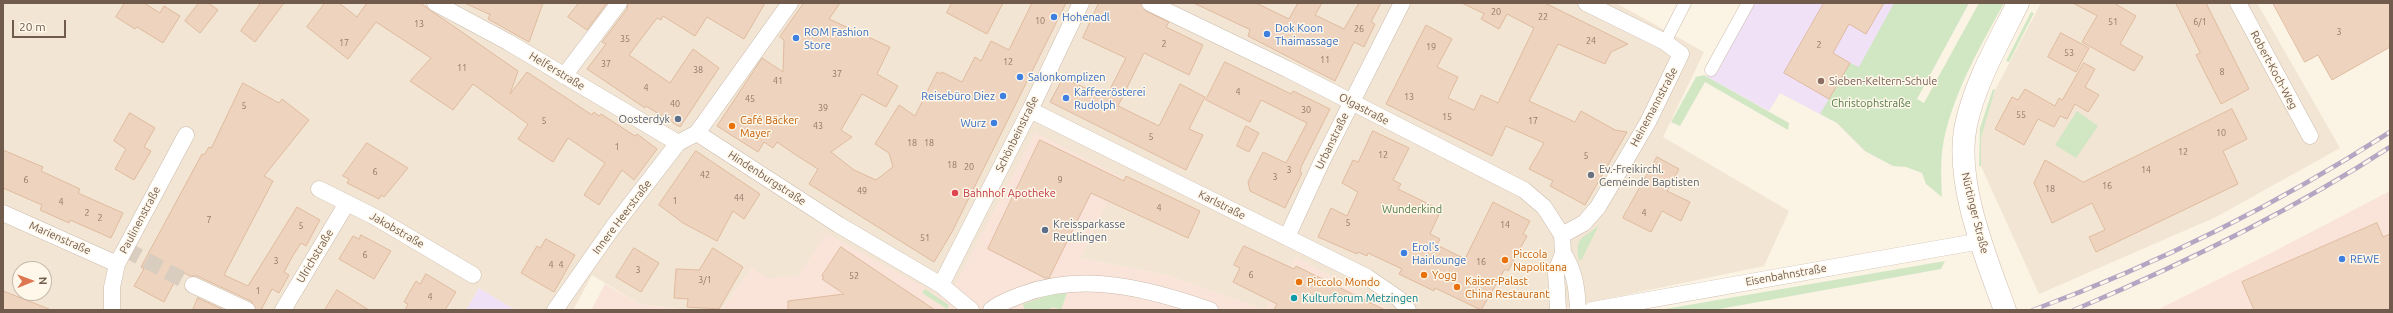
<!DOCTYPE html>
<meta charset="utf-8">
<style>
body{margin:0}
#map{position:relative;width:2393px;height:313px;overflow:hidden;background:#fbf3e4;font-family:Ubuntu,sans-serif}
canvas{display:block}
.frame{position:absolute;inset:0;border:4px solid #715b4c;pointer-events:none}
.north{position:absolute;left:12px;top:261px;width:40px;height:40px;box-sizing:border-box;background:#fef7ea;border:1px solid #c6b9ab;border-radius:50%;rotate:89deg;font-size:11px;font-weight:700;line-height:16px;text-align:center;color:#715b4c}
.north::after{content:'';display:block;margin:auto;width:14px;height:18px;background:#dd7651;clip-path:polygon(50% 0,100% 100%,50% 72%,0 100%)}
.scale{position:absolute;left:12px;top:20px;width:54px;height:18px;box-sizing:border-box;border:2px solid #715b4c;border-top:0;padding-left:5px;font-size:12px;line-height:14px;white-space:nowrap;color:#715b4c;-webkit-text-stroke:3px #fef7ea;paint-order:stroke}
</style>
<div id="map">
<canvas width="2393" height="313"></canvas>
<div class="frame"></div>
<div class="north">N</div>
<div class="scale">20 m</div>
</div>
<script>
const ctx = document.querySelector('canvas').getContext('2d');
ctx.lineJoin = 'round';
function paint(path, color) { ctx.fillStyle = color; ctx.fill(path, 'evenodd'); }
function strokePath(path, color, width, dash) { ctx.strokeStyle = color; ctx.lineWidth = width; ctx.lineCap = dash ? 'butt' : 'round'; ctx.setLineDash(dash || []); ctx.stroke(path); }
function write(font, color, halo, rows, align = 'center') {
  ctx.font = font + ' Ubuntu,sans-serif'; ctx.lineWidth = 3; ctx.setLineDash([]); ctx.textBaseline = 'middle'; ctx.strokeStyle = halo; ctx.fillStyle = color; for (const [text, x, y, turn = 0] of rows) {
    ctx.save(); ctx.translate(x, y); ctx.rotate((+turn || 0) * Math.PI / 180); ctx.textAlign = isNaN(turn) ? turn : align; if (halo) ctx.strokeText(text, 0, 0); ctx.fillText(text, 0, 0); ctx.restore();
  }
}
paint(new Path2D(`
 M3,3H1616L1704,52L1663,137L1789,211L1764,266L1553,310H1390L1296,257L1265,310L1167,275L1080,258L947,300L798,276L768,279L752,268L721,310H685L639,304L592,275L573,310H515L479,288L466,310H3ZM20,269H44V293H20Z
 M2041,3H2257L2340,148L2216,217L2039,294L1981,166L1980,153L1981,138L1995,90Z`), '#f2e5d3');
paint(new Path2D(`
 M1035,132L1121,177L1080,258L1167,275L1265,310L1296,257L1390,310H721L752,268L768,278L798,276L826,233L947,300Z
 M2390,191V310H2157L2271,253Z
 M605,284L639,304L685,310H591Z`), '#fae4d9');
paint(new Path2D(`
 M1746,3H1969L1913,105L1893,166L1865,151L1837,123L1780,93L1769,111L1707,77Z
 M479,288L515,310H466Z`), '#f0e1f7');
paint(new Path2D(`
 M1894,3H1969L1917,99L1924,103L1979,3H2004C1981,45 1956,88 1945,135C1940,155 1941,177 1942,197L1926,184L1922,173L1906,167L1893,166L1865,151L1837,123L1820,114L1850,63L1859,67Z
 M2031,12L2034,13L2009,62L2006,61Z
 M1704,75L1789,123L1788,130L1705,82L1680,126L1671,122L1696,77Z
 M1993,89L1995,90L1981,138V166H1979L1980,128Z
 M2077,111L2098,126L2076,158L2055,145Z
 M1599,225L1582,259L1579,261C1574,235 1583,240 1599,225Z
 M1945,261L1941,269L1714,310H1659Z
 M925,289L949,305L947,309L922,293Z
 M1067,293L1061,310L1052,307L1050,310H1025L1023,304L1049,295Z`), '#d1e7c4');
const building = new Path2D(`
 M125,3H144L160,13L164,6L180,16L163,43L137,27L135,29L116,17Z
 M199,3H208L218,10L200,33L185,21Z
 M261,3H284L255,42L241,31Z
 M325,3H339L357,17L367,3H420L518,71L510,94L527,72L592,115L594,112L599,116L601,114L635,136L637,134L657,149L634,180L622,170L599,205L584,195L605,163L568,138L553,162L518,139L528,124L473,84L453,110L410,81L431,58L376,22L348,59L307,27Z
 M465,3H543L529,42L488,19L490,15Z
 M579,3H607L587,30L568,17Z
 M628,3H765L744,39L707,17L695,36L663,16L661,20L657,18L629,55L670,83L693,49L719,68L680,127L646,106L645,108L587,69L606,44L602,42L627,9Z
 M804,3H840L829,19L890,47L877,74L898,86L886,107L862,94L841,130L852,137L831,152L854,170L876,180L893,167L889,153L875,144L899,105L915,116L937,72L941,74L942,72L962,82L975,57L981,61L991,41L1009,50L1032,3H1066L952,232L934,262L809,184L818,169L796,155L777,142L773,148L764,142L758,152L717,126L762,58L783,72L784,40L780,37Z
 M952,3H1003L987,34L947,13Z
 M1099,3H1141L1146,11L1169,22L1166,27L1203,45L1189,75L1144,53L1118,106L1159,126L1180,84L1205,97L1189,129L1203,135L1186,170L1050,102L1063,78L1106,97L1126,58L1083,38Z
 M1194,3H1256L1289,19L1298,3H1322L1315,15L1344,29L1359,3H1381L1371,22L1375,24L1364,47L1354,42L1335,81L1248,36L1250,30Z
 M1462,3H1545L1628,44L1611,52L1605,64L1558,44L1529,101L1575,122L1581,111L1615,130L1627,132L1585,205L1550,186L1553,181L1529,169L1544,143L1506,126L1492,156L1386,104L1426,25L1452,39L1437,67L1458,77L1448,98L1474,110L1481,95L1498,103L1534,28L1507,14L1499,29L1481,19L1484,14Z
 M1824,3H1884L1866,34L1849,24L1833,53L1850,63L1829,99L1784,73Z
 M2073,3H2114L2136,16L2120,44L2143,57L2134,71L2082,42L2097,16Z
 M2176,3H2206L2249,89L2221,104L2196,55L2200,53Z
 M2273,3H2390V47L2332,80L2318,55L2305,62Z
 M2061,33L2089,48L2076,72L2048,57Z
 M1225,62L1291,94L1293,91L1330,109L1301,167L1300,172L1302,173L1285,208L1250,191L1248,182L1263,152L1286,163L1307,123L1261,100L1250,122L1206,100Z
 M2084,63L2095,69L2085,87L2099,95L2088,112L2075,104L2067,119L2060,116L2054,127L2038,119L2024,145L1995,129L2012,97L2018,100L2025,89L2055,106L2059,98L2062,100Z
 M243,83L279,103L282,99L309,120L264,176L273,181L224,275L248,286L297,207L320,220L306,246L301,243L292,257L284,272L289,275L279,293L272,289L261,310H256L251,301L197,276H190L180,271L164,302L134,286L144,269L141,267L202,154L204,155L209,147L211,148Z
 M2232,109L2247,139L2223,151L2238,184L2096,252L2089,237L2105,230L2092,203L2052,223L2034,183L2045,160L2083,182Z
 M130,113L155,128L144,147L151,151L134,180L115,169L126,149L114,141Z
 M1246,126L1259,133L1249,152L1237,146Z
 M1373,131L1409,148L1393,180L1401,184L1398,189L1441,210L1430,234L1440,239L1437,245L1465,259L1493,202L1530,221L1523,234L1527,236L1508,271L1505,269L1481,310L1435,288L1434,291L1399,274L1402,269L1368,253L1367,256L1358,252L1357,254L1318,237L1331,208L1347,216L1358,192L1342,183L1353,160L1358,162Z
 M1040,140L1124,181L1126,176L1200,211L1188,238L1091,193L1049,278H1045L988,249Z
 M367,143L408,168L384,197L381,195L379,199L347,183L349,179L343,176Z
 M3,150L43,167L41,171L80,189L78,193L123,213L111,238L70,220L69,223L40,210L42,205L3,188Z
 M696,151L760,194L744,219L733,211L717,241L683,223L659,205Z
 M1657,157L1679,169L1667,191L1690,202L1681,221L1662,211L1651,232L1623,218Z
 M2377,223L2383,237L2390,234V310H2254L2242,282Z
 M361,235L391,251L374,279L339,259L353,236L359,239Z
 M546,239L575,255L554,292L521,273L537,246L540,248Z
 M1244,246L1294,269L1296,266L1385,310H1274L1277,304L1233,282L1240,268L1234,265Z
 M841,247L890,280L935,310H788V301L844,294L822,279L824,277L822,276Z
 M634,248L659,263L641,292L616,277Z
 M713,248L743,267L719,309L687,307L688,299L674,298L676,269L699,270Z
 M426,274L456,292L445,310H405L408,304L404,302L416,281L420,284Z
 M337,290L369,310H325Z
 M3,291L49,309V310H3Z
 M198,298L224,310H193Z`);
paint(building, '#eed3be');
strokePath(building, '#e0bb9f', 1);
strokePath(new Path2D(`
 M125,249L193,285`), '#d8cdbe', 16, [16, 8]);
const pedestrian = new Path2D(`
 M1665,42L1685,3
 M1711,70L1748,3`);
const minor = new Path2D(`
 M435,3L508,42L678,143
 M1150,3L1287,69L1524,190L1544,207L1562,235
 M2238,3L2310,136
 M564,76L619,3
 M1030,110L1367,277L1399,299L1408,310
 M697,133L839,225L941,285L971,310
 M319,189L375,217L473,275
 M3,213L117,264
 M1287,237L1322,161L1402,3
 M1563,253C1575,271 1577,289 1578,310
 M193,285L247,310
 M941,285L1030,110L1081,3
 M112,310V287L117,264L186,135
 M283,310L347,203
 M555,310L613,227L678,143L697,133L790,3
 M991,310C999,303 1011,299 1021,295C1083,271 1150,289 1210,310
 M1558,310L1556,272L1563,253L1562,235L1584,223L1598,207L1648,122L1681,54L1665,42L1586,3
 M1592,310L1981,241`);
const secondary = new Path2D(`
 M2005,310C1986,258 1954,181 1966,125C1975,82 1999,42 2018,3`);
strokePath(pedestrian, '#cbbbac', 13);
strokePath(minor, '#cbbbac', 17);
strokePath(secondary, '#d0bdac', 23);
strokePath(pedestrian, '#fff', 12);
strokePath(minor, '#fff', 16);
strokePath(secondary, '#fff', 22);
const rail = new Path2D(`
 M2033,310C2158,264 2278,204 2390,132
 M2074,310C2183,264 2290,212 2390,147`);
strokePath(rail, '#b6a4c3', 4.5);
strokePath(rail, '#fef7ea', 3, [9]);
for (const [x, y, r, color] of [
 [1054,17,4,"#3f7fe0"],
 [1267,34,4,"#3f7fe0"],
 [796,38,4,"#3f7fe0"],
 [1020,77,4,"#3f7fe0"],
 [1821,81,4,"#8d6e63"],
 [1003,96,4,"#3f7fe0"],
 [1066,98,4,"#3f7fe0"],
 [678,119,4,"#5c6f8a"],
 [994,123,4,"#3f7fe0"],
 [732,126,4,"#e8710a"],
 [1591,175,4,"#6b7280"],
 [955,193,4,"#e0444e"],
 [1045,230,4,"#5c6f8a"],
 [1404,253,4,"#3f7fe0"],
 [2342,259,4,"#3f7fe0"],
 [1505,260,4,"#e8710a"],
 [1424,275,4,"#e8710a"],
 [1299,282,4,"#e8710a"],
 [1457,287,4,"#e8710a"],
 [1294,298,4,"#0f9aa8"]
]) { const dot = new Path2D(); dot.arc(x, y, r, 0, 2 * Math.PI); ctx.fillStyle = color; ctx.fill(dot); strokePath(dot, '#fef7ea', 1.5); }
write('9px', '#907968', null, [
 ["20",1496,12],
 ["22",1543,17],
 ["10",1040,21],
 ["51",2113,22],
 ["6/1",2200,22],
 ["13",419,24],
 ["26",1359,29],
 ["3",2339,32],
 ["35",625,39],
 ["24",1591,41],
 ["17",344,43],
 ["2",1164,44],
 ["2",1819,45],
 ["19",1431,47],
 ["53",2069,53],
 ["11",1325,60],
 ["12",1008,62],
 ["37",606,64],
 ["11",462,68],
 ["38",698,70],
 ["8",2222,72],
 ["37",837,74],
 ["41",778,81],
 ["4",646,88],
 ["4",1238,92],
 ["13",1409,97],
 ["45",750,99],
 ["40",675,104],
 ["5",244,106],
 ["39",823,108],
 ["30",1306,110],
 ["55",2021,115],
 ["15",1447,117],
 ["5",544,121],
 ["17",1533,121],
 ["43",818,126],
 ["10",2221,133],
 ["5",1151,137],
 ["18",912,143],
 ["18",929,143],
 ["1",617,147],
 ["12",2183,152],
 ["12",1383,155],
 ["5",1586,156],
 ["18",952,165],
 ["20",969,167],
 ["3",1289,170],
 ["14",2146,170],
 ["6",375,172],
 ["42",705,175],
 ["3",1275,177],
 ["6",26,180],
 ["9",1060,180],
 ["16",2107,186],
 ["18",2050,189],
 ["49",862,191],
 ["44",739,198],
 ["1",675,201],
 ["4",61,202],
 ["4",1159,208],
 ["2",87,213],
 ["4",1644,213],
 ["2",100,218],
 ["7",209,220],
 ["5",1348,223],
 ["14",1505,225],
 ["5",301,226],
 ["51",925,238],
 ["6",365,255],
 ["3",276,261],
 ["16",1481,262],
 ["4",551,265],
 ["4",561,265],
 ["3",638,270],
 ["6",1251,275],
 ["52",854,276],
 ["3/1",705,280],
 ["1",258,291],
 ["4",430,297]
]);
write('11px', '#366cbe', '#fef7ea', [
 ["Hohenadl",1062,17],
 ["Dok Koon",1275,28],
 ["Thaimassage",1275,41],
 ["ROM Fashion",804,32],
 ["Store",804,45],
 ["Salonkomplizen",1028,77],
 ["Kaffeerösterei",1074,92],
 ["Rudolph",1074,105],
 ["Reisebüro Diez",995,96,"right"],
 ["Wurz",986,123,"right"],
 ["Erol's",1412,247],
 ["Hairlounge",1412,260],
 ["REWE",2350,259]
], 'left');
write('11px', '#715b4c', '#fef7ea', [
 ["Robert-Koch-Weg",2274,70,62],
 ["Helferstraße",557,71,31],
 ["Heinemannstraße",1654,107,-62],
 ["Olgastraße",1364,109,28],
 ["Schönbeinstraße",1017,134,-64],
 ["Urbanstraße",1332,141,-64],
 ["Hindenburgstraße",767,178,33],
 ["Karlstraße",1222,205,27],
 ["Nürtinger Straße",1975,213,76],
 ["Innere Heerstraße",622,217,-53],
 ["Paulinenstraße",140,220,-62],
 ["Jakobstraße",397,230,30],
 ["Marienstraße",60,238,24],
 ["Ulrichstraße",315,256,-59],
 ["Eisenbahnstraße",1786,275,-10]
]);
write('11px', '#785e54', '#fef7ea', [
 ["Sieben-Keltern-Schule",1829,81]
], 'left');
write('11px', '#547c47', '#fef7ea', [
 ["Christophstraße",1871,103],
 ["Wunderkind",1412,209]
]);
write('11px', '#4e5e75', '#fef7ea', [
 ["Oosterdyk",670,119],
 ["Kreissparkasse",1053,224,"left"],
 ["Reutlingen",1053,237,"left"]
], 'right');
write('11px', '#c56008', '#fef7ea', [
 ["Café Bäcker",740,120],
 ["Mayer",740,133],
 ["Piccola",1513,254],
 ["Napolitana",1513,267],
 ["Yogg",1432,275],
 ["Kaiser-Palast",1465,281],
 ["China Restaurant",1465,294],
 ["Piccolo Mondo",1307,282]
], 'left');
write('11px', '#5b616d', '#fef7ea', [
 ["Ev.-Freikirchl.",1599,169],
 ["Gemeinde Baptisten",1599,182]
], 'left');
write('11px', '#be3a42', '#fef7ea', [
 ["Bahnhof Apotheke",963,193]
], 'left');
write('11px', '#0d838f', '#fef7ea', [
 ["Kulturforum Metzingen",1302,298]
], 'left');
</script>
